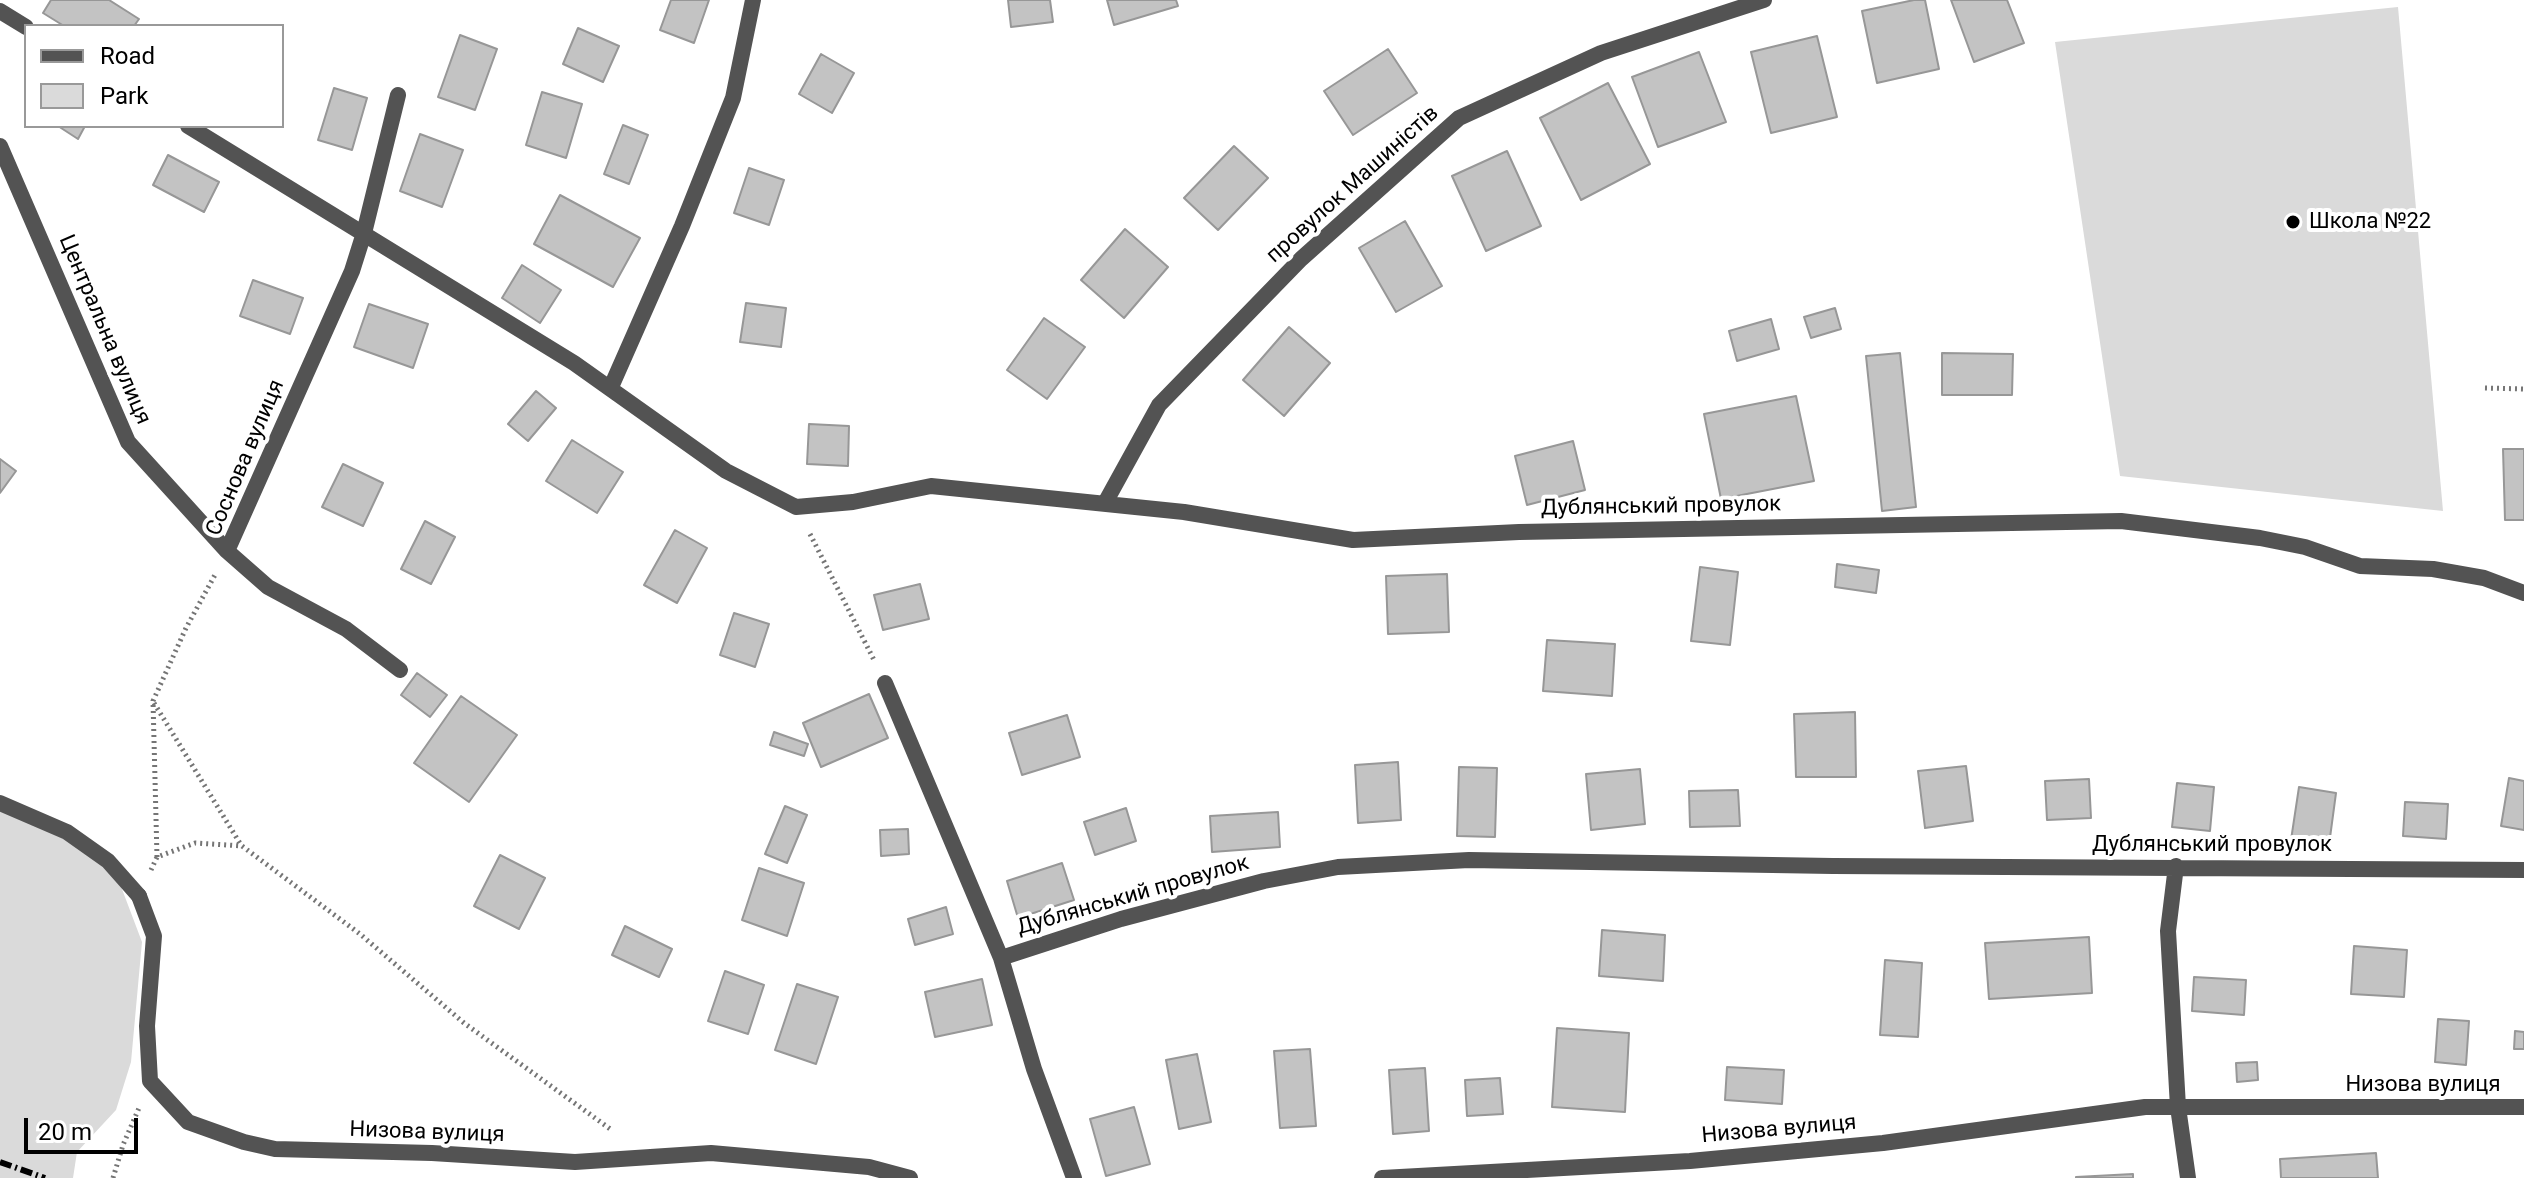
<!DOCTYPE html>
<meta charset="utf-8">
<style>
body{margin:0}
#map{position:relative;width:2524px;height:1178px;overflow:hidden;background:#fff;font-family:Roboto,sans-serif}
canvas{display:block}
.legend{position:absolute;left:24px;top:24px;width:260px;height:104px;box-sizing:border-box;background:#fff;border:2px solid #999;margin:0;padding:10px 14px;list-style:none;font-size:24px;color:#000}
.legend li{display:flex;align-items:center;gap:16px;height:40px}
.legend b{width:40px;border:2px solid #999}
.scale{position:absolute;left:24px;top:1118px;width:114px;height:36px;box-sizing:border-box;border:4px solid #000;border-top:0;padding-left:10px;font-size:24px;line-height:28px;white-space:nowrap;color:#000;-webkit-text-stroke:6px #fff;paint-order:stroke}
</style>
<div id="map">
<canvas width="2524" height="1178"></canvas>
<ul class="legend">
<li><b style="height:10px;background:#535353"></b>Road</li>
<li><b style="height:22px;background:#dadada"></b>Park</li>
</ul>
<div class="scale">20 m</div>
</div>
<script>
const ctx = document.querySelector('canvas').getContext('2d');
ctx.lineJoin = 'round';
function paint(path, color) { ctx.fillStyle = color; ctx.fill(path, 'evenodd'); }
function strokePath(path, color, width, dash) { ctx.strokeStyle = color; ctx.lineWidth = width; ctx.lineCap = dash ? 'butt' : 'round'; ctx.setLineDash(dash || []); ctx.stroke(path); }
function write(font, color, halo, rows, align = 'center') {
  ctx.font = font + ' Roboto,sans-serif'; ctx.lineWidth = 8; ctx.setLineDash([]); ctx.textBaseline = 'middle'; ctx.strokeStyle = halo; ctx.fillStyle = color; for (const [text, x, y, turn = 0] of rows) {
    ctx.save(); ctx.translate(x, y); ctx.rotate((+turn || 0) * Math.PI / 180); ctx.textAlign = isNaN(turn) ? turn : align; if (halo) ctx.strokeText(text, 0, 0); ctx.fillText(text, 0, 0); ctx.restore();
  }
}
paint(new Path2D(`
 M2398,7L2443,511L2120,476L2055,42Z
 M0,807L38,819L114,868L142,942L131,1062L116,1110L77,1152L73,1178H0Z`), '#dadada');
const building = new Path2D(`
 M51,0H109L139,19L134,26H64L43,13Z
 M671,0H709L694,43L660,30Z
 M1008,0H1050L1053,22L1011,27Z
 M1107,0H1176L1178,6L1114,25Z
 M1914,0H1925L1939,69L1877,83L1862,11Z
 M1951,0H2007L2024,43L1974,62Z
 M578,28L619,46L603,82L563,64Z
 M460,35L497,49L475,110L438,97Z
 M1817,36L1837,117L1771,133L1751,52Z
 M1388,49L1417,93L1353,135L1324,91Z
 M1699,52L1726,122L1658,147L1632,77Z
 M821,54L854,73L832,113L799,94Z
 M1608,83L1650,164L1581,200L1540,118Z
 M334,88L367,98L352,150L318,140Z
 M542,92L582,104L566,158L526,145Z
 M623,125L648,135L629,184L604,174Z
 M58,126H85L78,139Z
 M420,134L463,150L442,207L400,191Z
 M1234,146L1268,178L1218,230L1184,198Z
 M1507,151L1541,226L1486,251L1452,176Z
 M168,155L219,182L204,212L153,185Z
 M749,168L784,180L769,225L734,213Z
 M560,195L640,238L613,287L534,244Z
 M1405,221L1442,286L1396,312L1359,248Z
 M1125,229L1168,267L1124,318L1081,280Z
 M522,265L561,290L540,323L502,298Z
 M253,280L303,298L290,334L240,316Z
 M746,303L786,308L781,347L740,342Z
 M369,304L428,324L413,368L354,347Z
 M1835,308L1841,329L1811,338L1804,317Z
 M1044,318L1085,347L1047,399L1007,370Z
 M1771,319L1779,349L1737,361L1729,331Z
 M1289,327L1330,363L1284,416L1243,380Z
 M1900,353L1916,507L1882,511L1866,356Z
 M1942,353L2013,354L2012,395H1942Z
 M536,391L556,408L528,441L508,424Z
 M1796,396L1814,481L1721,499L1704,414Z
 M809,424L849,426L848,466L807,464Z
 M572,440L623,472L597,513L546,481Z
 M1573,441L1585,490L1527,505L1515,456Z
 M2503,449H2524V520H2505Z
 M0,459L16,471L0,493Z
 M343,464L383,483L363,526L322,507Z
 M425,521L455,537L431,584L401,569Z
 M675,530L707,548L677,603L644,585Z
 M1837,564L1879,570L1876,593L1835,587Z
 M1700,567L1738,572L1730,645L1691,641Z
 M1447,574L1449,632L1388,634L1386,576Z
 M920,584L929,619L883,630L874,595Z
 M734,613L769,624L755,667L720,655Z
 M1547,640L1615,644L1612,696L1543,691Z
 M417,673L447,695L430,717L401,695Z
 M869,694L888,738L821,767L803,723Z
 M461,696L517,735L469,802L414,763Z
 M1855,712L1856,777H1796L1794,714Z
 M1067,715L1080,757L1022,775L1009,733Z
 M774,732L808,744L804,756L770,745Z
 M1398,762L1401,820L1358,823L1355,765Z
 M1966,766L1973,821L1925,828L1918,771Z
 M1459,767L1497,768L1495,837L1457,836Z
 M1640,769L1645,824L1591,830L1586,774Z
 M2509,778L2524,781V830L2501,826Z
 M2089,779L2091,818L2047,820L2045,781Z
 M2177,783L2214,787L2210,831L2172,827Z
 M2299,787L2336,793L2329,845L2291,840Z
 M1738,790L1740,826L1690,827L1689,791Z
 M2405,802L2448,804L2446,839L2403,836Z
 M785,806L807,815L787,863L765,854Z
 M1126,808L1136,841L1095,855L1084,822Z
 M1278,812L1280,847L1212,852L1210,816Z
 M908,829L909,854L881,856L880,830Z
 M500,855L545,878L519,929L474,906Z
 M1062,863L1074,900L1018,918L1007,881Z
 M759,868L804,883L787,936L742,920Z
 M946,907L953,934L915,945L908,919Z
 M625,926L672,949L659,977L612,955Z
 M1602,930L1665,935L1663,981L1599,976Z
 M2089,937L2092,993L1989,999L1985,943Z
 M2354,946L2407,950L2404,997L2351,994Z
 M1885,960L1922,963L1918,1037L1880,1035Z
 M725,971L764,985L748,1034L708,1021Z
 M2194,977L2246,980L2244,1015L2192,1011Z
 M982,979L992,1025L935,1037L925,992Z
 M797,984L838,997L816,1064L775,1050Z
 M2438,1019L2469,1021L2466,1065L2435,1062Z
 M1557,1028L1629,1033L1625,1112L1552,1107Z
 M2515,1031L2524,1032V1049H2514Z
 M1310,1049L1316,1126L1280,1128L1274,1051Z
 M1197,1054L1211,1122L1179,1129L1166,1060Z
 M2257,1062L2258,1080L2237,1082L2236,1063Z
 M1727,1067L1784,1070L1782,1104L1725,1100Z
 M1425,1068L1429,1131L1393,1134L1389,1070Z
 M1500,1078L1503,1114L1467,1116L1465,1080Z
 M1134,1107L1150,1164L1106,1176L1090,1119Z
 M2376,1153L2378,1178H2281L2280,1159Z
 M2133,1174V1178H2076V1177Z`);
paint(building, '#c3c3c3');
strokePath(building, '#979797', 2);
strokePath(new Path2D(`
 M2485,388L2524,389
 M810,534L874,660
 M154,703L241,845
 M157,857L153,701L186,628L216,573
 M151,870L157,857L195,843L242,846L360,934L464,1023L613,1131
 M113,1178L123,1145L139,1108`), '#757575', 5, [2, 4]);
strokePath(new Path2D(`
 M0,803L67,832L108,861L139,896`), '#535353', 16);
strokePath(new Path2D(`
 M0,11L26,27
 M188,126L574,363L726,471L796,507L853,502L931,486L1184,512L1353,540L1519,532L2121,521L2260,538L2305,547L2360,566L2433,569L2484,578L2524,593
 M0,146L128,442L227,551L268,587L346,629L400,670
 M611,387L682,226L733,98L753,0
 M1105,503L1159,405L1301,259L1459,118L1601,53L1764,0
 M227,551L352,271L364,233L398,95
 M885,683L1001,958L1034,1069L1074,1178
 M2176,866L2168,931L2178,1107L2188,1178
 M139,896L154,936L147,1026L150,1081L188,1122L244,1142L275,1149L432,1153L575,1162L711,1153L869,1167L910,1178
 M1001,958L1121,919L1264,881L1338,867L1469,860L1833,866L2524,870
 M1382,1178L1690,1161L1883,1143L2145,1107H2524`), '#535353', 16);
strokePath(new Path2D(`
 M0,1162L45,1178`), '#000', 6, [12, 4, 2, 4]);
for (const [x, y, r, color] of [
 [2293,222,8,"#000"]
]) { const dot = new Path2D(); dot.arc(x, y, r, 0, 2 * Math.PI); ctx.fillStyle = color; ctx.fill(dot); strokePath(dot, '#fff', 3); }
write('22px', '#000', '#fff', [
 ["провулок Машиністів",1353,185,-42],
 ["Центральна вулиця",104,330,67],
 ["Соснова вулиця",246,458,-67],
 ["Дублянський провулок",1661,507,-1],
 ["Дублянський провулок",2212,845],
 ["Дублянський провулок",1133,896,-16],
 ["Низова вулиця",2423,1085],
 ["Низова вулиця",1779,1130,-5],
 ["Низова вулиця",427,1133,2]
]);
write('22px', '#000', '#fff', [
 ["Школа №22",2309,222]
], 'left');
</script>
